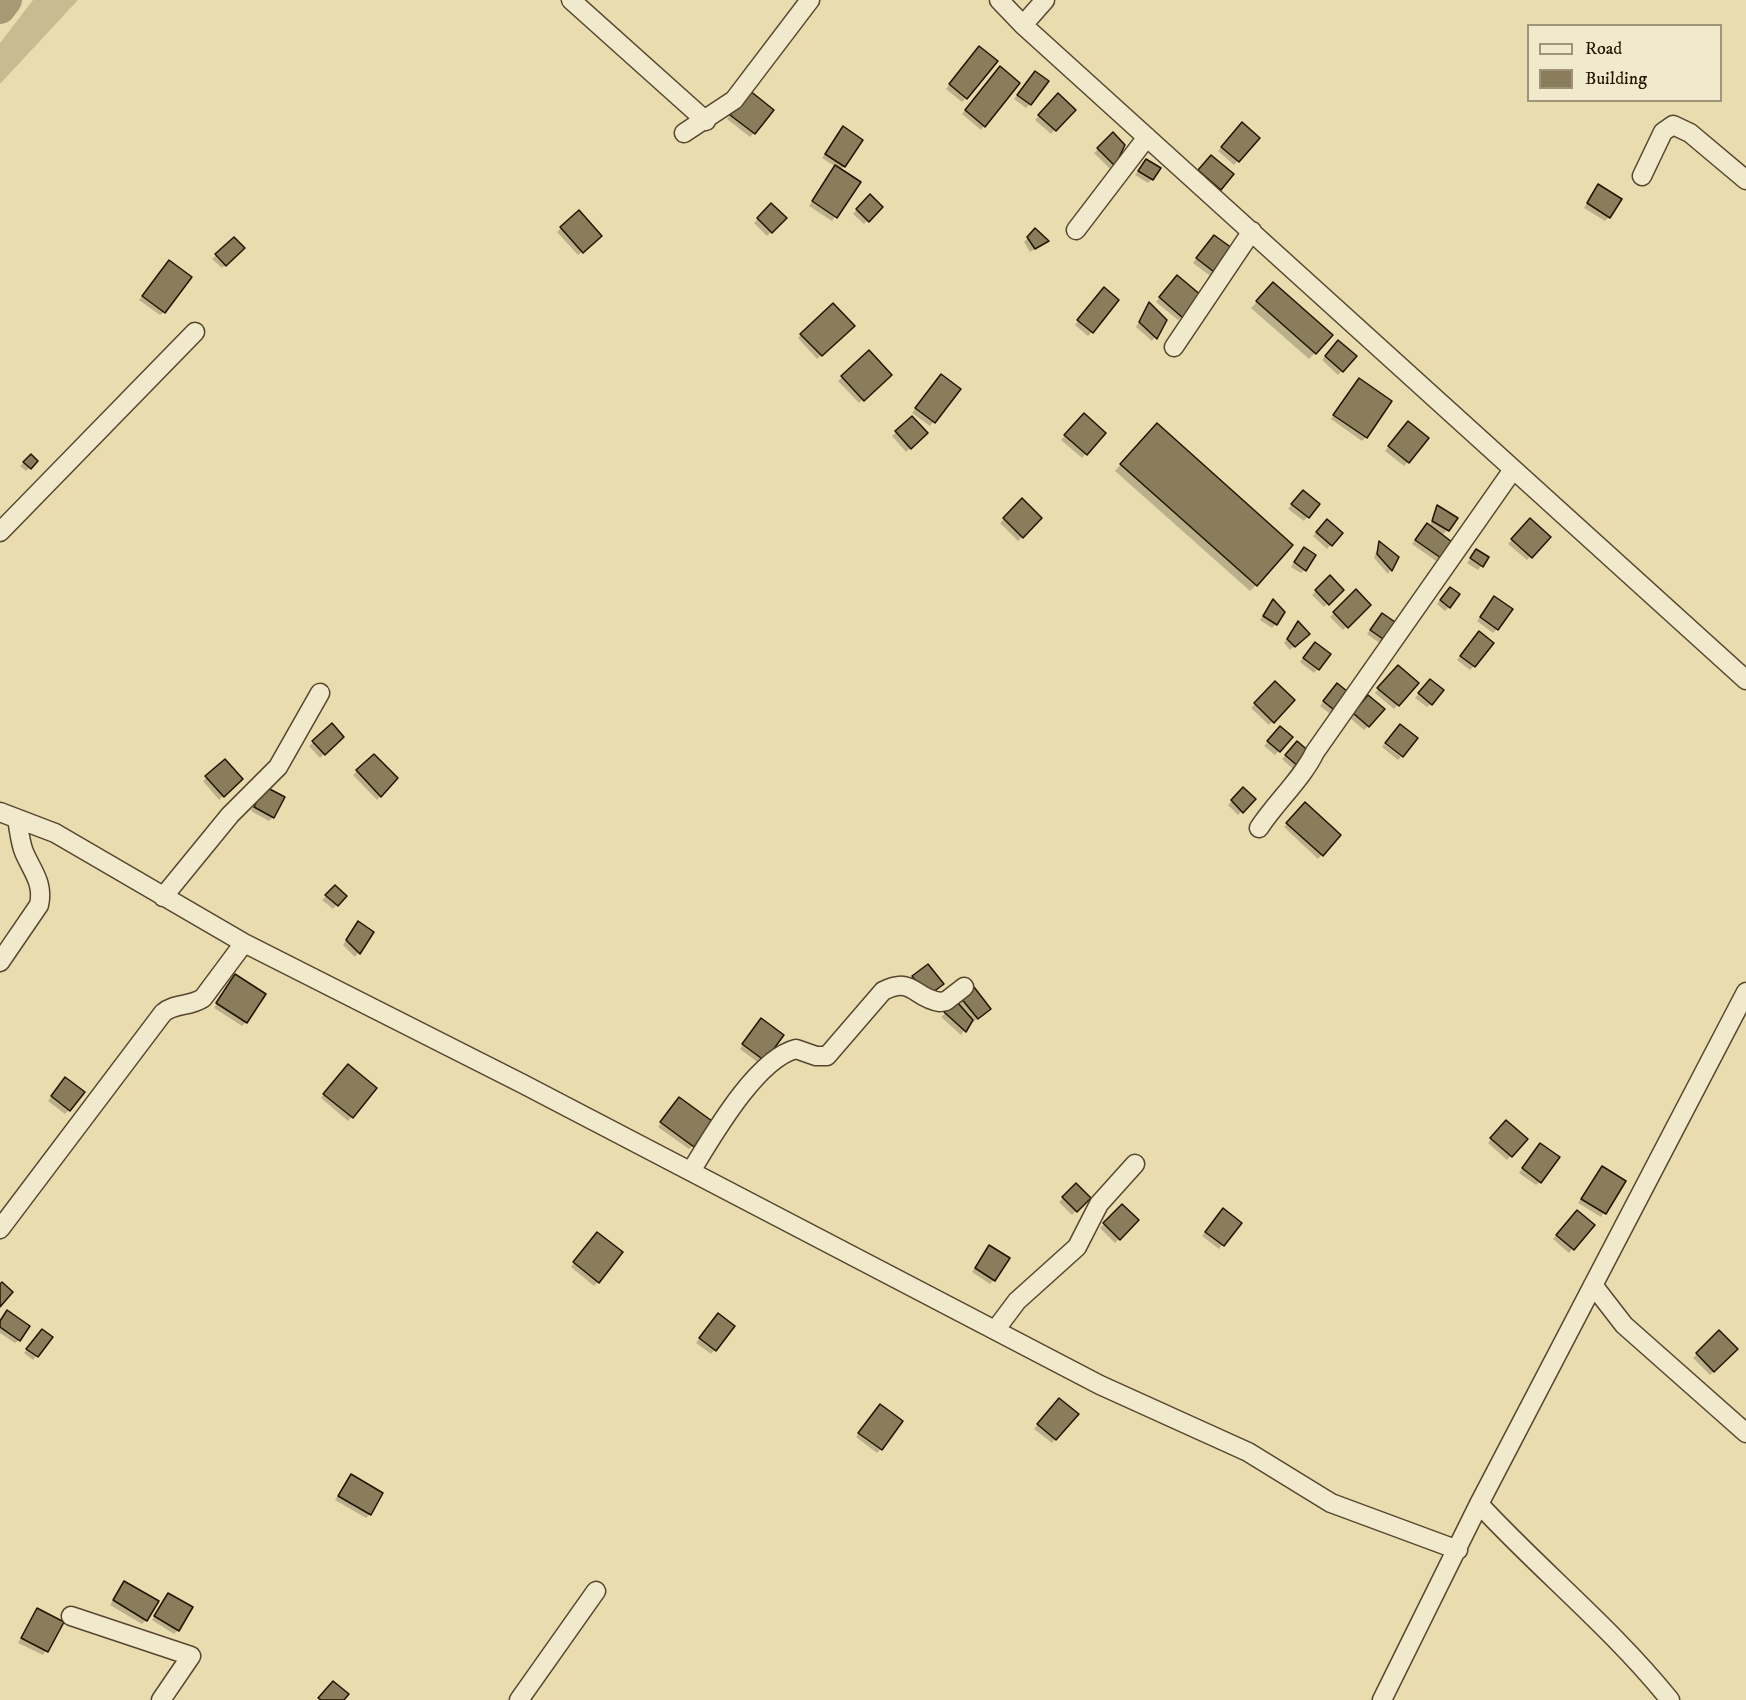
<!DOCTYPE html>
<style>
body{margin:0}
#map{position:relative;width:1746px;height:1700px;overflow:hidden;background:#e9ddb0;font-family:"IM FELL DW Pica",serif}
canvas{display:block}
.legend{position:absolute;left:1527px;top:24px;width:195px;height:78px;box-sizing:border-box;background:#f1e9cc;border:2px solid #9f947b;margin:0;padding:8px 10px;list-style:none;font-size:18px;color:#241401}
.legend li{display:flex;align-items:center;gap:12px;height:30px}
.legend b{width:30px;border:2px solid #9f947b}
</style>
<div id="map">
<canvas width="1746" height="1700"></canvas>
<ul class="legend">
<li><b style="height:8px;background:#f1e9cc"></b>Road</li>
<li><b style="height:16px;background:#8a7d5c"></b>Building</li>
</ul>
</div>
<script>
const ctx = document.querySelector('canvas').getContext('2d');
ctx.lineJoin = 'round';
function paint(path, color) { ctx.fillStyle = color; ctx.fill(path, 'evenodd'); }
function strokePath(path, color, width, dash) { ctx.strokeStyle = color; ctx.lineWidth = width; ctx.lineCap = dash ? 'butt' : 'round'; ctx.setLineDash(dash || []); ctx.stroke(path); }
paint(new Path2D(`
 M33,0H78L0,84V43Z`), '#c8bb92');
paint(new Path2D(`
 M976,52L966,98L962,102L946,89Z
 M996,72L984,126L981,130L962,114Z
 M1031,76L1030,104L1026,108L1014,99Z
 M1058,95L1074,110L1051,134L1035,120Z
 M745,96L754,133L750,137L727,119Z
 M1242,124L1258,138L1234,165L1218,151Z
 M839,132L844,166L840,170L859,182L832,221L809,206L836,167L822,158Z
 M1113,134L1124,145L1110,169L1094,153Z
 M1212,157L1220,189L1216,192L1195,174Z
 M1146,161L1152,179L1148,183L1135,175Z
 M1595,190L1609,217L1605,221L1584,208Z
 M870,196L881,207L864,224L853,214Z
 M771,205L785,218L767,236L754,223Z
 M579,212L600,236L578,255L557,232Z
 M1035,230L1047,241L1030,252L1024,242Z
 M234,239L243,248L222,268L212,259Z
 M1210,240L1217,274L1213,278L1193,263Z
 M165,266L164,312L160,315L139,300Z
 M1173,281L1182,317L1178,320L1156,302Z
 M1267,290L1315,353L1309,359L1251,308Z
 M1100,293L1092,332L1088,336L1075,325Z
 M1149,304L1166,320L1152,341L1136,327Z
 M833,305L853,326L817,359L798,338Z
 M1334,346L1342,371L1338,375L1322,360Z
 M869,352L890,375L859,403L838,381Z
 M937,380L959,389L930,426L912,413Z
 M1355,384L1366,437L1362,441L1331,419Z
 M912,418L926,433L906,452L892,436Z
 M1080,419L1104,433L1082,458L1061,440Z
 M1404,427L1408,462L1404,466L1385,451Z
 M1151,431L1256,585L1250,591L1115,471Z
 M31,456L36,461L26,471L20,466Z
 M1299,495L1318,504L1304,521L1288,509Z
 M1022,500L1040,518L1018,541L1000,523Z
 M1438,507L1456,518L1442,536L1450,542L1436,561L1412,544L1423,529L1429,527Z
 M1530,520L1549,537L1527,560L1508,544Z
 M1327,521L1341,533L1327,549L1313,536Z
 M1379,543L1397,557L1388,574L1374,558Z
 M1476,551L1481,566L1478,570L1467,563Z
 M1300,553L1305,570L1301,573L1291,567Z
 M1330,577L1342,590L1324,607L1312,595Z
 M1356,591L1369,605L1343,630L1330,617Z
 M1446,593L1449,607L1445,611L1437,604Z
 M1273,601L1276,624L1272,628L1260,620Z
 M1491,601L1497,629L1493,633L1477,621Z
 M1378,619L1396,625L1381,644L1367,634Z
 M1298,623L1308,634L1290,650L1284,643Z
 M1475,637L1474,666L1470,670L1457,660Z
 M1311,648L1318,669L1314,673L1300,662Z
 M1394,671L1417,683L1394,709L1375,693Z
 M1275,683L1293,700L1269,725L1251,708Z
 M1426,685L1431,704L1427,707L1415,698Z
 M1333,689L1334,717L1320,706Z
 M1364,701L1368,726L1364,730L1350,718Z
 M332,725L342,737L320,758L309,746Z
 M1281,728L1291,737L1275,755L1264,746Z
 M1297,743L1309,753L1294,770L1282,759Z
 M1384,744L1401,757L1398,760L1382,747Z
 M374,756L396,778L377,800L353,775Z
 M225,761L241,779L219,800L203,781Z
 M1243,789L1254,799L1238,815L1228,805Z
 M261,792L273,817L269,821L251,811Z
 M1305,804L1339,835L1318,859L1284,827Z
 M335,887L345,896L333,909L322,900Z
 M354,927L372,932L355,957L343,945Z
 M231,980L246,1022L242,1026L214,1008Z
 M961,998L986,1013L973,1022L971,1020L961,1035L941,1017Z
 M757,1024L782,1035L760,1064L740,1049Z
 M344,1070L375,1089L348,1121L321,1098Z
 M61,1083L69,1110L65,1114L48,1101Z
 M679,1098L693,1146L689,1149L658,1127Z
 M1506,1122L1526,1139L1507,1160L1488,1143Z
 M1536,1149L1540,1182L1536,1185L1519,1173Z
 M1602,1168L1624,1181L1601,1217L1578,1203Z
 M1076,1185L1089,1198L1072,1215L1059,1202Z
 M1122,1206L1137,1220L1115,1243L1100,1228Z
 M1219,1214L1240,1223L1219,1249L1202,1236Z
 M1573,1215L1593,1225L1569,1253L1553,1239Z
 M594,1238L598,1282L594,1286L571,1267Z
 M990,1246L994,1280L990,1284L972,1272Z
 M715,1319V1350L711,1354L696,1343Z
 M0,1321L19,1340L15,1343L0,1333Z
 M1719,1333L1736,1349L1710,1375L1693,1358Z
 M38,1335L51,1338L33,1360L24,1353Z
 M1056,1403L1055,1439L1052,1443L1034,1429Z
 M876,1409L881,1449L877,1453L856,1437Z
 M351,1476L370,1514L366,1518L335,1500Z
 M121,1587L146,1620L142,1624L110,1605Z
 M168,1594L178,1630L174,1634L152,1620Z
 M37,1610L62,1622L43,1655L18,1643Z`), '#0003');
strokePath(new Path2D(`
 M0,8L6,0`), '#a69974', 32);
const building = new Path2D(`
 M979,46L998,61L967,99L949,84Z
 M1000,66L1020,83L985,127L965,110Z
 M1035,71L1049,81L1031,105L1017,95Z
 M749,90L774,110L755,134L730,115Z
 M1058,93L1076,110L1056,131L1038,115Z
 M1242,122L1260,138L1239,162L1221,147Z
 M843,126L863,140L845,167L825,154Z
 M1113,132L1125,145L1115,166L1097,148Z
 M1211,155L1234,174L1221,190L1198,170Z
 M1146,159L1161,168L1153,180L1138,171Z
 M835,165L861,182L837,218L812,201Z
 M1598,184L1622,199L1610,218L1587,203Z
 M870,194L883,207L869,222L856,209Z
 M771,203L787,218L772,233L757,218Z
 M579,210L602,236L583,253L560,227Z
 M1035,228L1049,241L1035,249L1027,237Z
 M1214,235L1236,251L1218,275L1196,258Z
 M234,237L245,248L226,266L215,254Z
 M169,260L192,277L165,313L142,296Z
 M1177,275L1202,296L1183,318L1159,297Z
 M1273,282L1333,335L1316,354L1256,301Z
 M1104,287L1119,300L1093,333L1077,320Z
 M1149,302L1167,320L1157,339L1139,322Z
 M833,303L855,326L822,356L800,334Z
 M1338,340L1357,356L1343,372L1325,356Z
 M869,350L892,375L864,401L841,376Z
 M941,374L961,389L935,423L915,408Z
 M1359,378L1392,401L1367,438L1333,415Z
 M1084,413L1106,433L1087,455L1064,435Z
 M912,416L928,433L911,449L895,431Z
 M1408,421L1429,438L1409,463L1388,446Z
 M1157,423L1293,545L1257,586L1120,464Z
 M31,454L38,461L31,469L23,462Z
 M1303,490L1320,504L1309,518L1291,504Z
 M1022,498L1042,518L1023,538L1003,518Z
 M1437,505L1458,518L1449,531L1432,521Z
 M1530,518L1551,537L1532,558L1511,539Z
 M1327,519L1343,533L1332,546L1316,532Z
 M1427,523L1452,542L1441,558L1415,540Z
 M1379,541L1399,557L1392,571L1377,554Z
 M1304,547L1316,555L1306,571L1294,562Z
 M1476,549L1489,557L1483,567L1470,558Z
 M1330,575L1344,590L1329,605L1315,590Z
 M1450,587L1460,594L1450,608L1440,600Z
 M1356,589L1371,605L1348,628L1333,612Z
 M1494,596L1513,609L1498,630L1480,617Z
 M1273,599L1285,612L1277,625L1263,616Z
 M1382,613L1398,624L1386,641L1370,630Z
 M1298,621L1310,634L1295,647L1287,639Z
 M1479,631L1494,643L1475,667L1460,656Z
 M1315,642L1331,654L1319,670L1303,658Z
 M1398,665L1419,683L1399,706L1377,688Z
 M1430,679L1444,690L1432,705L1418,693Z
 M1275,681L1295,700L1274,723L1254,703Z
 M1337,683L1353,696L1339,714L1323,701Z
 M1368,695L1385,709L1369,727L1353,713Z
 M332,723L344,737L325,755L312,741Z
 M1400,724L1418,738L1403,757L1385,743Z
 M1280,726L1293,737L1280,752L1267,741Z
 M1297,741L1311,753L1299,767L1285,755Z
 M374,754L398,778L381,797L356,770Z
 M225,759L243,779L224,797L205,776Z
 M264,786L285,797L274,818L254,807Z
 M1243,787L1256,799L1243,813L1231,800Z
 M1305,802L1341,835L1323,856L1286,823Z
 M335,885L347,896L338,906L325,895Z
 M358,921L374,932L360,954L346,940Z
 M928,964L944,984L928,996L912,976Z
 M235,974L266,994L247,1023L216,1003Z
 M974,987L991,1009L978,1019L960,997Z
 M957,1002L973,1020L966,1032L944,1012Z
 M761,1018L784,1035L765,1061L742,1044Z
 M348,1064L377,1088L353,1118L323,1094Z
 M65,1077L85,1092L70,1111L51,1096Z
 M679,1097L712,1121L694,1147L660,1122Z
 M1506,1120L1528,1139L1512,1157L1490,1138Z
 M1540,1143L1560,1157L1541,1183L1522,1168Z
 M1602,1166L1626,1181L1606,1214L1581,1199Z
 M1076,1183L1091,1198L1077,1212L1062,1197Z
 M1122,1204L1139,1220L1120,1240L1103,1223Z
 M1223,1208L1242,1223L1224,1246L1205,1232Z
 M1577,1210L1595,1225L1574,1250L1556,1235Z
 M597,1232L623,1252L599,1283L573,1262Z
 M989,1245L1010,1258L995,1281L975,1268Z
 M2,1282L13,1292L0,1307V1284Z
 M7,1310L30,1326L20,1341L0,1327V1321Z
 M718,1313L735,1326L716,1351L699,1338Z
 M42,1329L53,1337L38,1357L26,1349Z
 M1719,1330L1738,1349L1714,1372L1696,1353Z
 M1059,1398L1079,1414L1056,1440L1037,1424Z
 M880,1404L903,1421L882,1450L858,1433Z
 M351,1474L383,1493L371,1515L338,1496Z
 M124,1581L159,1601L147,1621L113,1600Z
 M168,1593L193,1607L179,1631L154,1616Z
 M37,1608L64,1622L48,1652L21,1638Z
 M333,1681L349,1694L344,1700H321L318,1698Z`);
paint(building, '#8a7d5c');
strokePath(building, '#241401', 1.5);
const minor = new Path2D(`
 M571,0L706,121
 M999,0L1023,25L1746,680
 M1023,25L1045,0
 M684,133L734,100L810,0
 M1642,176L1663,132L1673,125L1690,133L1746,180
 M1076,230L1147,137
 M1174,347L1252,231
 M0,532L195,332
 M0,812L55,833L244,943L523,1084L1100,1385L1248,1452L1331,1503L1458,1550
 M1259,828C1276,802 1302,779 1315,752L1512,471
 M163,897L230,815L278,767L320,693
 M0,962L39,905C44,883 32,871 24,852C20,842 19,829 17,819
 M691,1171C712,1137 756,1059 796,1049L816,1056H827L883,991C914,976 913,998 940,1002L946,1001L964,987
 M0,1229L163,1013C174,1003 190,1007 203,998L244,943
 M1593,1285L1624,1325L1746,1433
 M996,1329L1017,1301L1077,1247L1099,1204L1135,1164
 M1479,1504C1541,1571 1612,1628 1670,1700
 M71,1616L191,1656L161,1700
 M519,1700L596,1591
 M1382,1700L1479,1504L1746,992`);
strokePath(minor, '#55462d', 21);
strokePath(minor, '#f1e9cc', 18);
</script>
